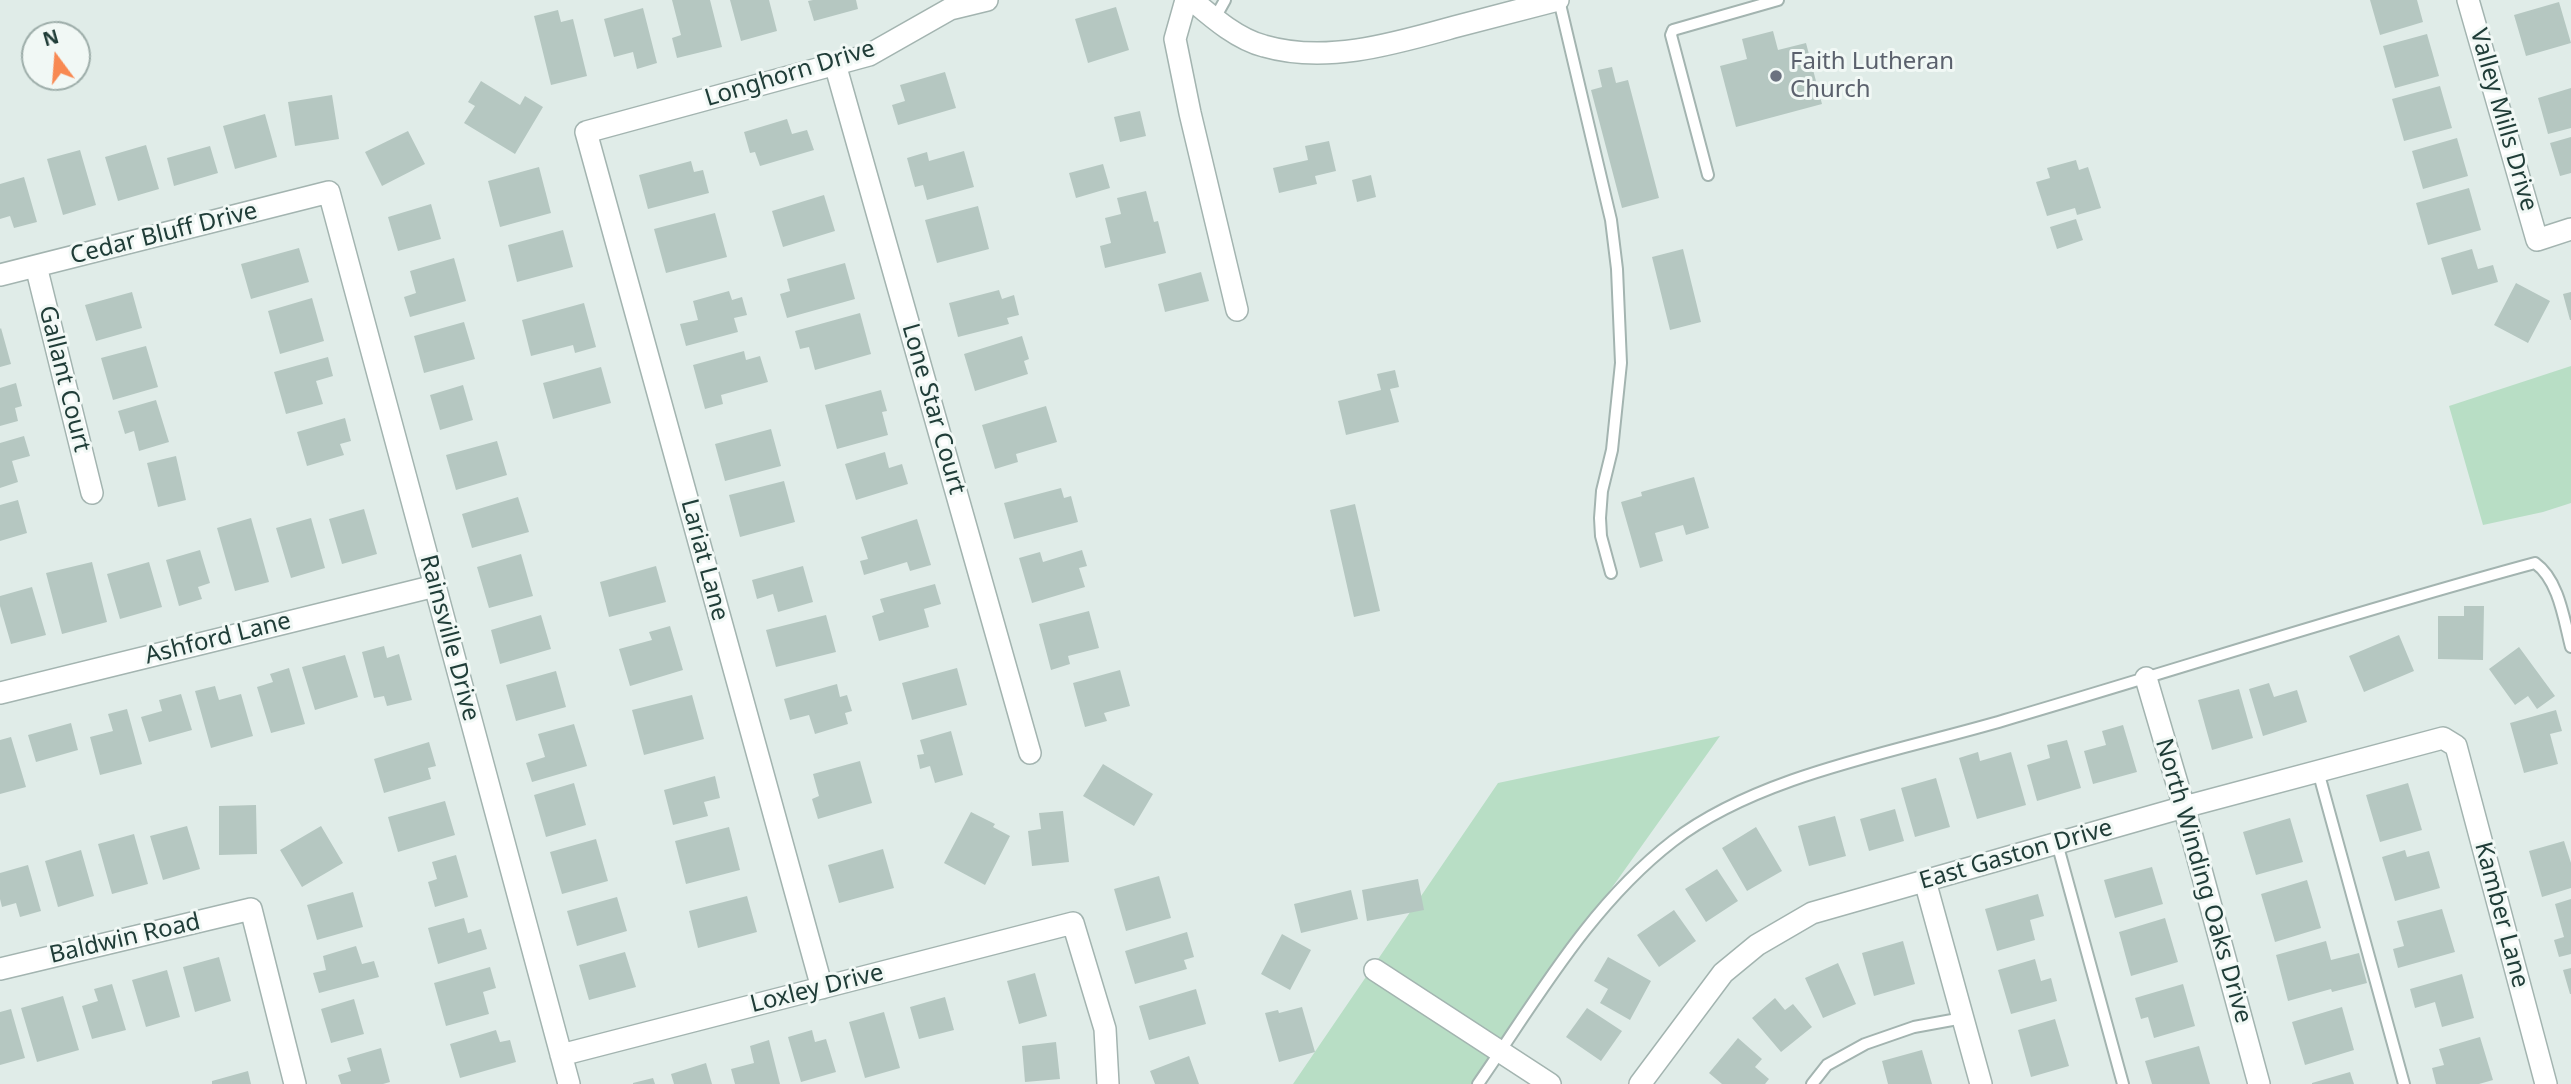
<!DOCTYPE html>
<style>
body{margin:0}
#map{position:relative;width:2571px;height:1084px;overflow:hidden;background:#e0ece8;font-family:"Noto Sans",sans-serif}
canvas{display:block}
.north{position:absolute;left:21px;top:21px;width:70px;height:70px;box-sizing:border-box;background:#f1f8f5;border:2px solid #9dada9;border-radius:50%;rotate:344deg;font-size:19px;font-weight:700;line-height:28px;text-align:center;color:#203d38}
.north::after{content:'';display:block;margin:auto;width:24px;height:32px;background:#f88952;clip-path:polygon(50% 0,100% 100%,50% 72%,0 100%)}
</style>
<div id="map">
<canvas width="2571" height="1084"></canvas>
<div class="north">N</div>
</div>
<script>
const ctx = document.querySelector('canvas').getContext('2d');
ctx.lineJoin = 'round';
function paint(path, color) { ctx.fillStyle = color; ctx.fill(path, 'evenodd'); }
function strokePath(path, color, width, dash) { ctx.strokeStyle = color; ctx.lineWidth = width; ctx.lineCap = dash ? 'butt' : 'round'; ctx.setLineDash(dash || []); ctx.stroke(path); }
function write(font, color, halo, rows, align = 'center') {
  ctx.font = font + ' "Noto Sans",sans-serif'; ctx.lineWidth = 6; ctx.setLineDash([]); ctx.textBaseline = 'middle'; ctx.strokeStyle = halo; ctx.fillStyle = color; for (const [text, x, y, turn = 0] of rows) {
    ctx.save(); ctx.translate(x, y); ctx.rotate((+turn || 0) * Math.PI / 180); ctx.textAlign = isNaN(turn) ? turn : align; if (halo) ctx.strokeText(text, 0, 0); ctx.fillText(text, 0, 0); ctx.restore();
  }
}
paint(new Path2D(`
 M2571,366V503L2543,512L2483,525L2449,406Z
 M1720,736L1472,1084H1293L1498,783Z`), '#b8dec5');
paint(new Path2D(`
 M672,0H710L722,47L677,58L672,38L681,35Z
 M730,0H769L777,31L741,41Z
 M813,0H856L858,9L814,21L808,1Z
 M2370,0H2417L2423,22L2380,35Z
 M2559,2L2571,43L2526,56L2514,15Z
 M1116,7L1129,50L1088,63L1075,19Z
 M643,8L657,63L637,69L633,52L614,57L604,19Z
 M558,10L561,22L573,19L587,76L551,85L534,16Z
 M1773,31L1778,50L1806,43L1822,104L1736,127L1720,66L1747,59L1742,39Z
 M2427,34L2439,76L2395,88L2383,46Z
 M1612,67L1616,83L1628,80L1659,198L1622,208L1591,90L1602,87L1598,70Z
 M945,72L956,108L898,125L892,105L905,101L900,85Z
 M481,81L520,105L525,96L543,107L515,154L464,123L475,106L468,102Z
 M2440,86L2452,128L2404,141L2392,99Z
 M2571,88V128L2548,134L2538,98Z
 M332,95L339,139L295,146L288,102Z
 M1140,111L1146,136L1120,142L1114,117Z
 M265,114L277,157L235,169L223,126Z
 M787,119L792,134L807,130L814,150L760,166L755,152L750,153L744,132Z
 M408,131L425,164L382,186L365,152Z
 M2571,137V173L2560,176L2550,143Z
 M2457,138L2468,176L2423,189L2412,151Z
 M1329,141L1336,171L1315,176L1317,184L1279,193L1273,168L1308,160L1305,146Z
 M146,145L159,189L118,201L105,157Z
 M210,146L218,173L174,186L167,158Z
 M80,150L96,205L63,215L47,159Z
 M964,151L974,187L927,200L923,185L915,187L907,158L927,152L929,161Z
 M2076,160L2079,170L2088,167L2101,208L2077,215L2075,208L2047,216L2036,182L2050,178L2047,168Z
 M691,161L694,172L703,170L709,193L648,209L639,175Z
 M1103,164L1110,188L1076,198L1069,173Z
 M539,167L551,213L500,227L488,181Z
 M1371,175L1376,197L1357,202L1352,180Z
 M24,177L37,222L14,228L10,216L0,219V184Z
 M2469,188L2481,230L2428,245L2416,203Z
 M1146,191L1154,222L1158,221L1166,253L1105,268L1100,246L1111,243L1105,218L1121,214L1117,198Z
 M824,195L835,231L783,247L772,211Z
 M431,204L441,239L398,251L388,217Z
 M978,206L989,249L937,263L925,220Z
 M715,213L727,257L666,273L654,229Z
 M2076,219L2083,240L2057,249L2050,227Z
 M563,230L573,267L517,282L508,245Z
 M299,248L309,282L251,299L241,264Z
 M1683,249L1701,322L1670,330L1652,257Z
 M2472,249L2478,269L2493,265L2498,282L2452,295L2441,258Z
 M454,258L466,301L410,317L404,297L416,293L410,271Z
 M845,263L855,299L787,318L780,294L790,291L787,279Z
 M1201,272L1209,301L1165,312L1158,284Z
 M2516,283L2550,301L2528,343L2494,325Z
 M999,290L1002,299L1014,295L1019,315L1007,318L1009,324L958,337L949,303Z
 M729,291L732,300L742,297L747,315L734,318L738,332L686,346L680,324L698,320L693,301Z
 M132,292L142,328L96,341L85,305Z
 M2571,292V320H2570L2563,294Z
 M312,298L324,341L280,354L268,311Z
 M584,303L596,347L575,353L573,345L531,356L522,320Z
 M860,313L871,354L815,370L809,347L800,349L795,331Z
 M464,322L475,359L424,373L414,336Z
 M1,328L11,364L0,367V329Z
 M1022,336L1029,359L1024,361L1028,374L975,391L964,354Z
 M146,346L158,387L113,400L101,358Z
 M744,351L746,360L760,356L768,382L721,395L723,404L705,409L693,365Z
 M328,357L333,376L316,381L323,404L286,414L274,372Z
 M601,367L611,403L553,419L543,383Z
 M1395,370L1399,387L1390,389L1399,422L1346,435L1338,401L1381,390L1377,374Z
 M16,383L22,406L15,408L18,421L0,426V388Z
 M463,385L473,420L440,430L430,395Z
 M881,390L887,411L882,412L888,435L837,449L825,405Z
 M156,400L169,442L139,451L134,431L125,434L118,411Z
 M1046,406L1057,442L1016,454L1018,462L995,469L982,425Z
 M345,418L351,441L340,444L344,455L307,466L297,432Z
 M771,429L781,466L725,481L715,444Z
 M24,436L30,456L12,461L18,482L0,488V443Z
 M497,441L507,475L456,490L446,455Z
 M885,452L889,468L902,464L908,484L856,500L845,464Z
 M176,456L186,500L158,507L147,463Z
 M1694,477L1709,528L1686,535L1683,525L1655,533L1663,561L1640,568L1621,502L1642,496L1641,492Z
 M784,481L795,522L740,537L729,495Z
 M1061,488L1064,498L1071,496L1078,522L1014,539L1004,503Z
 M518,497L529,532L472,548L462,514Z
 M18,500L27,533L0,541V505Z
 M1355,504L1380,611L1354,617L1330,510Z
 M364,509L377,554L342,564L329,519Z
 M251,518L269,582L235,591L217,528Z
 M311,518L325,568L291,578L276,528Z
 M917,519L931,565L910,571L907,562L864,575L860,561L868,559L861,537Z
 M200,550L210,583L198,587L202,599L179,606L166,560Z
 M1082,550L1087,566L1079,568L1085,587L1032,603L1019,558L1040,552L1043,562Z
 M521,554L533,596L489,608L477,567Z
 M92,562L107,622L62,634L46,573Z
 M149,562L162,607L120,619L107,574Z
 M656,566L666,602L609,617L600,582Z
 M803,566L813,602L778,612L773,594L757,599L752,580Z
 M935,584L941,604L924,609L929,627L879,641L872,616L884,612L880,599Z
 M32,587L46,635L11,644L0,606V596Z
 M2464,606H2484L2483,660L2438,659V616H2464Z
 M1089,611L1099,648L1068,656L1070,664L1051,670L1039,624Z
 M541,615L551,649L500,664L491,630Z
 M826,615L836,652L776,667L766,630Z
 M670,626L683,670L630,686L619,649L652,640L649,632Z
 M2399,635L2414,671L2364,692L2349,656Z
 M384,646L387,658L399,654L412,700L387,706L384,696L374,698L362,652Z
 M2519,647L2555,696L2537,709L2528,696L2515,705L2489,669Z
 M345,655L358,697L315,710L302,667Z
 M289,668L305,724L271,733L257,687L273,682L270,674Z
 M957,668L967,705L912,720L902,683Z
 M1120,670L1130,706L1104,713L1107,721L1085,727L1073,683Z
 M556,671L566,707L516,721L506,685Z
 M2269,683L2274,697L2297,690L2307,722L2263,736L2249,689Z
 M837,684L840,697L847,695L852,711L845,713L848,724L815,734L809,715L790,720L784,699Z
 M215,686L219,700L241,694L253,736L211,748L195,691Z
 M2239,689L2253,738L2212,750L2198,700Z
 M181,694L192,730L149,742L141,717L162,711L159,700Z
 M692,695L704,739L644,755L632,710Z
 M127,709L142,764L100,775L90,737L113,731L108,714Z
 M2556,710L2562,731L2550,734L2558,764L2524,773L2510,723Z
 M71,723L78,750L36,762L28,735Z
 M574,724L587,766L532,782L526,763L545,757L538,734Z
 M2123,725L2137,772L2093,784L2084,751L2106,745L2102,731Z
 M951,731L963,775L935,783L930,766L920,769L917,755L924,754L920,740Z
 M11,737L26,787L0,794V740Z
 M2067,740L2081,788L2037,801L2027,765L2050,758L2047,745Z
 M429,742L436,766L428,768L431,779L384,793L374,759Z
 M1978,752L1980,761L2011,752L2026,805L1977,819L1959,758Z
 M860,761L872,803L818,819L812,799L819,796L813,774Z
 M1103,764L1153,794L1134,826L1083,796Z
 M715,776L720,798L704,802L708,816L673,825L664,790Z
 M1936,778L1950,827L1915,837L1901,788Z
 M574,783L586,825L546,837L534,795Z
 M2408,783L2422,830L2380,842L2366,795Z
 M445,801L455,835L398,852L388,817Z
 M256,805L257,854L219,855V806Z
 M1895,809L1904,841L1869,851L1860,819Z
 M1063,811L1069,862L1032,866L1028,831L1041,829L1039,813Z
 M971,812L995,824L993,827L1010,836L985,885L944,863Z
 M1835,816L1846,856L1809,866L1798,826Z
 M2290,818L2303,862L2256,875L2243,832Z
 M187,826L200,869L163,880L150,836Z
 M321,826L343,863L302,887L280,850Z
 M729,827L740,870L686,884L675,841Z
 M1756,827L1782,871L1747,891L1722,848Z
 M134,834L148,884L112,894L98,844Z
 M596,839L608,881L562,894L550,852Z
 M2564,841L2571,863V888L2542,897L2529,851Z
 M883,849L894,888L839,903L828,865Z
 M81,850L94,896L58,907L45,861Z
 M2405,850L2407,857L2429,851L2440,888L2395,901L2382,857Z
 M456,855L468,897L435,907L428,882L437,879L432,862Z
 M28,865L41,911L20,917L16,903L2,907L0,899V873Z
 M2152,867L2163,904L2115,918L2104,880Z
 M1717,869L1738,901L1706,922L1685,889Z
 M1159,876L1171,918L1126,931L1114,889Z
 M1418,879L1424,910L1367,921L1362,890Z
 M2307,880L2321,928L2275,942L2261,894Z
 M1351,890L1358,919L1301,933L1294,904Z
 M353,892L363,927L317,940L307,905Z
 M2038,894L2044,916L2030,920L2035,940L1997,951L1985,909Z
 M747,896L757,932L698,948L689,911Z
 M617,897L627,931L577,946L567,911Z
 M2571,899V954L2559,957L2554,940L2564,937L2555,904Z
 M2442,909L2455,952L2398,968L2393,949L2404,946L2397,921Z
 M1674,910L1696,941L1659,967L1637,935Z
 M464,918L468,933L481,929L487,949L438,964L428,928Z
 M2165,918L2178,962L2131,976L2119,932Z
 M1187,932L1194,957L1184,960L1187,969L1135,984L1125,951Z
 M1282,934L1311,950L1290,990L1261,974Z
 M1903,941L1915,984L1874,996L1862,953Z
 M2326,941L2331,960L2359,953L2367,983L2332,992L2331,989L2288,1001L2276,955Z
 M356,946L362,964L374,961L379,977L319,993L313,973L326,970L323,956Z
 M625,952L636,987L589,1000L579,965Z
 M219,957L231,1001L195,1012L183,967Z
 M1608,957L1651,981L1630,1020L1600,1003L1608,989L1594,981Z
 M2035,959L2041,981L2051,978L2057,1001L2011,1014L1998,970Z
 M1838,963L1856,1004L1823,1018L1805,978Z
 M490,967L496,988L483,992L489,1014L446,1026L434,983Z
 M2571,968V994H2570L2563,970Z
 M167,970L180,1017L146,1027L132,980Z
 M1035,973L1047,1016L1019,1024L1007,981Z
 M2462,974L2474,1018L2442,1027L2435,1002L2415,1008L2410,989Z
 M112,984L126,1030L92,1039L82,1006L98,1001L94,989Z
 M2183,984L2195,1026L2154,1038L2148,1017L2141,1019L2135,998Z
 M1196,989L1206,1024L1149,1040L1139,1006Z
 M63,996L79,1050L37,1062L21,1008Z
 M945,997L954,1030L919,1039L910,1007Z
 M1775,998L1785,1010L1793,1004L1812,1027L1781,1052L1752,1018Z
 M354,999L364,1034L331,1043L321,1009Z
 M1302,1007L1315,1052L1279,1062L1265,1013L1278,1010L1279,1013Z
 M2342,1007L2354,1050L2305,1065L2292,1022Z
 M1587,1008L1622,1031L1601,1061L1566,1037Z
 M11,1009L25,1058L0,1065V1012Z
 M884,1012L900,1068L865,1078L849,1022Z
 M2055,1019L2069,1066L2031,1077L2018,1030Z
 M496,1030L500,1042L510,1040L516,1062L460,1078L450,1044Z
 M812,1030L815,1042L826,1039L836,1072L801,1082L788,1037Z
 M2480,1037L2493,1080L2479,1084H2436L2432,1068L2444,1065L2439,1049Z
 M1738,1038L1762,1059L1755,1067L1769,1079L1765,1084H1722L1709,1073Z
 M769,1040L780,1084H735L731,1069L754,1063L750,1046Z
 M1056,1042L1060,1079L1025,1082L1022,1046Z
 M2199,1046L2210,1084H2152L2145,1061Z
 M381,1048L390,1082L383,1084H341L338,1075L351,1071L347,1058Z
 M1922,1050L1932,1084H1888L1882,1061Z
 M1189,1056L1199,1084H1155L1150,1071Z
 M706,1063L712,1084H674L671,1074Z
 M248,1071L251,1084H212V1081Z
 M2350,1072L2354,1084H2312V1083Z
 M653,1078L655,1084H633V1083Z`), '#b5c7c1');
const lane = new Path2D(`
 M1559,0L1611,220L1617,269L1621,363L1612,450L1602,491L1600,518L1601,536L1611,573
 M1215,18L1225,0
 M1708,175L1671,35L1673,30L1778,0
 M2318,771L2404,1084
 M2057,843L2123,1084
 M1478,1084C1537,999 1590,905 1673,841C1760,774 1901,751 2005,720C2182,668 2357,611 2535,563C2559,580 2564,620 2571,647
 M1812,1084L1827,1065L1865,1044L1914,1027L1963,1018`);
const street = new Path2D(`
 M1186,0L1175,39L1190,113L1237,310
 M1192,0C1212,17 1237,39 1264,46C1326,64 1393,44 1454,27C1488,18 1523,9 1558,0
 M2468,0L2537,240L2571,229
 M835,64L1030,753
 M36,266L92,493
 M0,275L329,192L569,1084
 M2146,678L2184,807L2259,1084
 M0,693L435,586
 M1925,881L1981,1084
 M0,969L251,909L295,1084
 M1375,970L1550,1084
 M822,988L586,132L869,55L950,9L987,0
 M561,1055L1073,923L1105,1029L1108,1084
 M1640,1084L1723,973L1757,945L1812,913L2184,807L2443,738L2456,746L2546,1084`);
strokePath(lane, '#a3b4b0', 14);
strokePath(street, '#a3b4b0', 24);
strokePath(lane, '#fff', 10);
strokePath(street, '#fff', 21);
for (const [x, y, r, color] of [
 [1776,76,7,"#6b7280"]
]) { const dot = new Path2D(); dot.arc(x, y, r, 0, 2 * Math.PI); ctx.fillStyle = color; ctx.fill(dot); strokePath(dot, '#f1f8f5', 2.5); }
write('24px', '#5b616d', '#f1f8f5', [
 ["Faith Lutheran",1790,62],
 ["Church",1790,90]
], 'left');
write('24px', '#203d38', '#f1f8f5', [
 ["Longhorn Drive",790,74,-17],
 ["Valley Mills Drive",2503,120,74],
 ["Cedar Bluff Drive",164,234,-14],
 ["Gallant Court",64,379,76],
 ["Lone Star Court",933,409,74],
 ["Lariat Lane",704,560,75],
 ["Rainsville Drive",449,638,75],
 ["Ashford Lane",218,639,-14],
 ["East Gaston Drive",2016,855,-16],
 ["North Winding Oaks Drive",2203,881,74],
 ["Kamber Lane",2501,915,75],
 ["Baldwin Road",125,939,-13],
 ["Loxley Drive",817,989,-14]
]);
</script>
